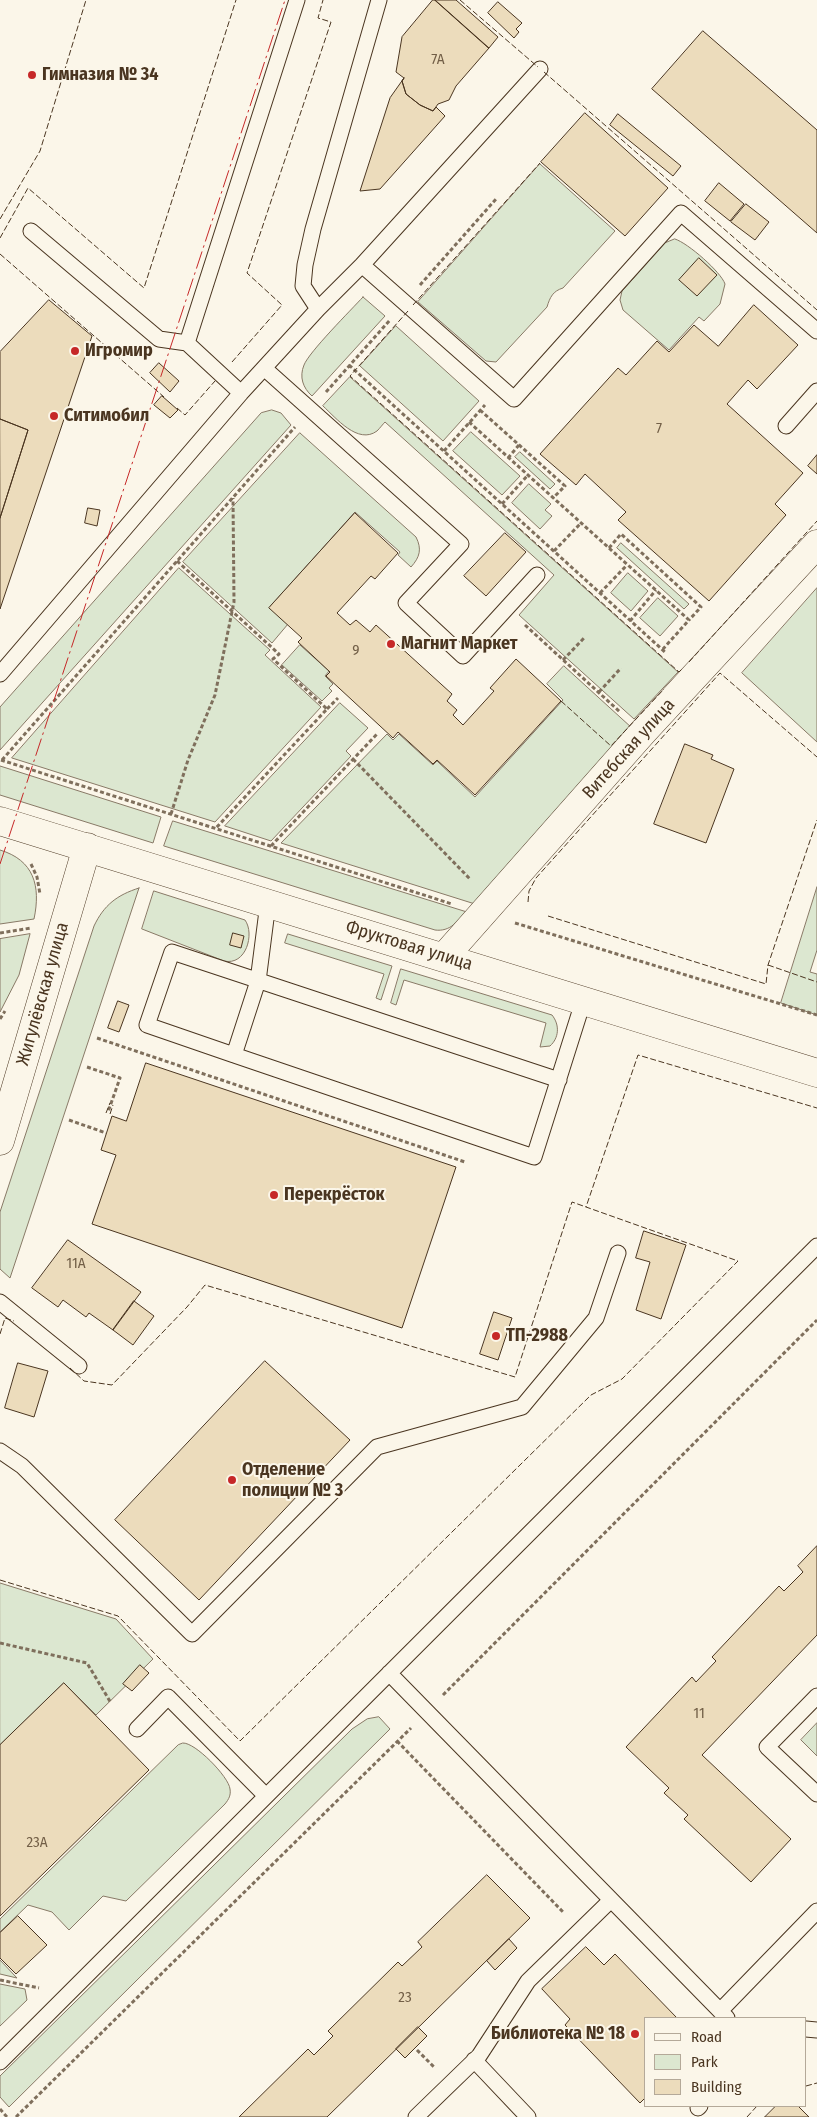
<!DOCTYPE html>
<meta charset="utf-8">
<style>
body{margin:0}
#map{position:relative;width:817px;height:2117px;overflow:hidden;background:#fbf6e9;font-family:"Fira Sans Condensed",sans-serif}
canvas{display:block}
.legend{position:absolute;left:644px;top:2017px;width:162px;height:90px;box-sizing:border-box;background:#fbf6e9;border:1px solid #b4a999;margin:0;padding:6px 9px;list-style:none;font-size:15px;color:#4a3520}
.legend li{display:flex;align-items:center;gap:10px;height:25px}
.legend b{width:25px;border:1px solid #b4a999}
</style>
<div id="map">
<canvas width="817" height="2117"></canvas>
<ul class="legend">
<li><b style="height:6px;background:#fbf6e9"></b>Road</li>
<li><b style="height:14px;background:#dce7d0"></b>Park</li>
<li><b style="height:14px;background:#ecdcbc"></b>Building</li>
</ul>
</div>
<script>
const ctx = document.querySelector('canvas').getContext('2d');
ctx.lineJoin = 'round';
function paint(path, color) { ctx.fillStyle = color; ctx.fill(path, 'evenodd'); }
function strokePath(path, color, width, dash) { ctx.strokeStyle = color; ctx.lineWidth = width; ctx.lineCap = dash ? 'butt' : 'round'; ctx.setLineDash(dash || []); ctx.stroke(path); }
function write(font, color, halo, rows, align = 'center') {
  ctx.font = font + ' "Fira Sans Condensed",sans-serif'; ctx.lineWidth = 4; ctx.setLineDash([]); ctx.textBaseline = 'middle'; ctx.strokeStyle = halo; ctx.fillStyle = color; for (const [text, x, y, turn = 0] of rows) {
    ctx.save(); ctx.translate(x, y); ctx.rotate((+turn || 0) * Math.PI / 180); ctx.textAlign = isNaN(turn) ? turn : align; if (halo) ctx.strokeText(text, 0, 0); ctx.fillText(text, 0, 0); ctx.restore();
  }
}
const green = new Path2D(`
 M540,164L615,231L563,288C553,291 550,297 547,307L496,362L486,361L418,302Z
 M675,239C688,243 721,272 725,284L720,304L704,321L699,317L669,350L623,310L620,300L622,291L665,243Z
 M363,297L385,316L312,396C303,388 299,377 304,365C309,352 351,310 363,297Z
 M396,326L479,401L443,441L360,366Z
 M350,377L678,672L634,719L519,615L554,575L385,422C383,424 380,428 377,431C358,445 336,418 323,406Z
 M272,410L281,413L291,425L0,750V707L261,413Z
 M471,432L520,476L502,495L453,451Z
 M300,433L416,537C422,549 420,557 411,567L398,555L400,552L355,512L270,607L288,624L272,643L183,562Z
 M520,452L555,484L550,489L515,457Z
 M529,484L551,504L545,510L552,516L540,529L512,503Z
 M621,543L689,604L684,609L617,548Z
 M179,568L270,650L265,655L321,707L215,822L12,758Z
 M628,573L648,591L631,611L611,593Z
 M817,588V742L742,673Z
 M658,598L678,616L660,636L640,618Z
 M300,645L329,671L325,676L333,684L329,688L332,691L322,701L282,665Z
 M564,666L632,728L475,904L281,843L387,734L393,740L399,734L433,765L437,761L475,797L563,700L547,684Z
 M340,703L368,728L346,751L351,756L271,841L225,826Z
 M0,766L161,817L153,843L0,795Z
 M173,821L467,912C458,921 450,932 435,930L164,846Z
 M0,850C34,860 41,886 34,919L0,924Z
 M817,887V950L810,972L817,974V1015L781,1003Z
 M139,888L10,1278L0,1269V1212L94,926C104,905 117,895 139,888Z
 M154,891L245,920C255,934 246,966 224,961L142,929Z
 M30,934L19,975L0,1012V939Z
 M288,934L392,966L381,1000L376,998L384,974L285,943Z
 M401,969L552,1015C560,1025 559,1038 550,1046L540,1047L546,1023L404,980L396,1005L391,1003Z
 M0,1583L116,1619L153,1659L96,1715L64,1683L0,1745Z
 M379,1717L390,1729L9,2107L0,2097V2076L352,1729L367,1719Z
 M817,1723V1756L801,1740Z
 M183,1743C195,1742 229,1777 230,1789C231,1795 229,1799 225,1804L126,1901L103,1896L69,1930L52,1912L28,1905L0,1932V1919L178,1745Z
 M0,1960L17,1978L0,1974Z
 M0,1984L25,1989L27,2000L0,2026Z`);
paint(green, '#dce7d0');
strokePath(green, '#887966', 1);
const building = new Path2D(`
 M433,0H435L489,48L456,86L449,100L438,104L433,111L420,105L406,94L402,81L404,78L396,72L402,37Z
 M435,0H456L498,37L489,48Z
 M498,2L522,23L516,29L519,32L514,38L488,13Z
 M703,31L817,130V233L652,89Z
 M404,78L402,81L406,94L420,105L433,111L436,107L445,116L380,189L360,191L390,98Z
 M585,113L668,188L625,236L541,162Z
 M618,114L681,166L673,176L610,125Z
 M719,183L744,204L730,221L705,201Z
 M746,204L769,222L755,240L731,222Z
 M699,258L717,275L697,296L679,280Z
 M49,300L92,336L0,609V518L28,430L0,419V352Z
 M754,305L798,345L757,389L748,380L727,404L803,473L775,504L786,515L709,601L618,520L626,512L585,474L576,485L540,454L618,368L626,375L657,341L669,352L694,325L718,346Z
 M159,363L179,381L170,392L150,373Z
 M162,396L178,410L170,418L154,405Z
 M0,419L28,430L0,518Z
 M817,455V474L808,466Z
 M88,508L100,510L97,526L85,523Z
 M355,513L398,553L375,579L371,576L337,613L350,625L356,620L370,632L376,625L452,694L447,701L457,710L453,715L463,725L494,691L490,688L516,659L561,701L475,795L437,760L433,764L398,732L393,738L326,676L330,672L298,642L302,638L269,608Z
 M505,533L526,552L486,596L464,576Z
 M685,744L713,755L711,759L734,769L706,843L654,824Z
 M233,933L244,936L241,948L230,945Z
 M118,1001L129,1005L119,1032L108,1028Z
 M146,1063L456,1167L402,1328L92,1224L116,1155L101,1150L112,1116L126,1121Z
 M644,1231L686,1245L661,1319L636,1310L650,1262L636,1258Z
 M68,1240L141,1292L113,1330L89,1313L86,1317L63,1300L58,1307L32,1288Z
 M134,1301L154,1316L133,1345L113,1330Z
 M494,1312L512,1318L498,1360L480,1354Z
 M265,1361L350,1440L199,1600L115,1520Z
 M18,1363L48,1371L34,1417L5,1408Z
 M817,1546V1635L702,1755L791,1839L751,1882L684,1819L688,1815L664,1793L669,1788L626,1747L692,1677L696,1682L716,1661L712,1657L779,1586L784,1591L803,1572L798,1566Z
 M140,1665L149,1673L132,1691L123,1684Z
 M64,1683L149,1770L0,1916V1745Z
 M487,1875L530,1918L327,2117H239L308,2049L314,2055L333,2036L328,2031L398,1962L402,1966L422,1947L418,1942Z
 M18,1916L47,1945L16,1974L0,1958V1933Z
 M509,1939L517,1948L495,1970L487,1961Z
 M586,1947L604,1965L615,1954L677,2018H646V2097L640,2103L565,2025L570,2019L542,1989Z
 M418,2027L427,2036L405,2058L396,2049Z
 M776,2106H798L809,2117H765Z`);
paint(building, '#ecdcbc');
strokePath(building, '#4a3520', 1);
const lane = new Path2D(`
 M31,231L159,339L187,343
 M362,265L514,399L681,213L817,331
 M318,309L362,265L540,69
 M264,368L461,544L406,603L463,656L537,575
 M241,393L187,343L297,0
 M786,426L817,391
 M0,674L241,393L318,309L303,286L305,265L313,229L379,0
 M268,903L258,981L234,1055L534,1157L583,1002
 M234,1055L147,1025L172,952L559,1080
 M0,1302L79,1366
 M0,1451L22,1466L192,1634L377,1447L522,1407L596,1318L618,1253
 M389,1673L727,2018
 M817,1696L767,1747L817,1794
 M137,1729L168,1697L266,1796
 M720,2011L817,1911
 M806,2029L817,2030
 M474,2060L528,2117
 M0,2062L817,1246
 M698,2108L700,2106
 M416,2117L479,2056L528,1981L611,1900`);
const street = new Path2D(`
 M444,957L643,732L817,544`);
const secondary = new Path2D(`
 M0,821L817,1073
 M0,1141L87,847`);
strokePath(lane, '#4a3520', 17);
strokePath(street, '#4a3520', 29);
strokePath(secondary, '#4a3520', 29);
strokePath(new Path2D(`
 M420,285L496,199
 M349,365L666,653
 M326,392L390,320
 M480,410L565,486L553,498
 M469,422L689,620L663,649
 M444,451L485,405
 M508,458L519,445
 M502,504L528,475
 M609,548L621,534L701,607L689,620
 M554,551L581,523
 M177,561L279,654L273,659L327,709L216,828
 M600,593L627,565
 M630,621L656,590
 M525,625L620,712
 M563,660L585,637
 M599,692L621,668
 M327,709L338,698
 M353,759L471,880
 M1,760L452,904
 M2,760L295,427
 M171,814L188,760L215,695L234,602L233,498
 M271,846L377,734
 M31,864L37,877L40,894
 M515,923L817,1015
 M0,933L31,928
 M0,1019L5,1011
 M97,1038L465,1162
 M87,1067L120,1078L108,1112
 M69,1120L106,1133
 M0,1643L87,1663L111,1703
 M443,1695L817,1320
 M397,1741L564,1913
 M0,1980L39,1988
 M417,2050L434,2067
 M0,2109L7,2117
 M16,2117L411,1728`), '#7f6f5c', 3, [4, 2.5]);
strokePath(lane, '#fbf6e9', 15);
strokePath(street, '#fbf6e9', 28);
strokePath(secondary, '#fbf6e9', 28);
strokePath(new Path2D(`
 M460,0L538,67
 M544,72L817,310
 M0,219L40,151L86,0
 M0,238L28,188L144,288L236,0
 M0,254L164,397
 M413,305L540,163
 M408,311L350,376L679,672L682,669
 M232,362L282,305L247,273L331,22L318,18L323,0
 M177,408L185,415L215,381
 M689,662L817,521
 M561,701L611,746L664,689
 M528,902L529,891L536,878L720,673L817,757
 M548,916L766,984L768,965L817,820
 M768,965L817,982
 M106,1113L110,1103
 M110,1114L113,1105
 M0,1334L5,1318L14,1321
 M70,1368L84,1381L112,1385L187,1307L205,1285L515,1377L572,1202L586,1207
 M0,1580L118,1616L240,1741L591,1395L622,1379L738,1261L586,1207L638,1055L817,1108
 M806,2086L817,2083
 M747,2117L757,2106`), '#4a3520', 1, [6, 2.5]);
strokePath(new Path2D(`
 M0,864L285,0`), '#c62828', 1, [18, 4, 2.5, 4]);
for (const [x, y, r, color] of [
 [32,75,5,"#c62828"],
 [75,351,5,"#c62828"],
 [54,416,5,"#c62828"],
 [391,644,5,"#c62828"],
 [274,1195,5,"#c62828"],
 [496,1336,5,"#c62828"],
 [232,1480,5,"#c62828"],
 [635,2034,5,"#c62828"]
]) { const dot = new Path2D(); dot.arc(x, y, r, 0, 2 * Math.PI); ctx.fillStyle = color; ctx.fill(dot); strokePath(dot, '#fbf6e9', 2); }
write('15px', '#725f47', null, [
 ["7А",438,60],
 ["7",659,429],
 ["9",356,651],
 ["11А",76,1264],
 ["11",699,1714],
 ["23А",37,1843],
 ["23",405,1998]
]);
write('bold 18px', '#4a3520', '#fbf6e9', [
 ["Гимназия № 34",42,75],
 ["Игромир",85,351],
 ["Ситимобил",64,416],
 ["Магнит Маркет",401,644],
 ["Перекрёсток",284,1195],
 ["ТП-2988",506,1336],
 ["Отделение",242,1470],
 ["полиции № 3",242,1491],
 ["Библиотека № 18",625,2034,"right"]
], 'left');
write('18px', '#4a3520', '#fbf6e9', [
 ["Витебская улица",629,749,-48],
 ["Фруктовая улица",409,946,17],
 ["Жигулёвская улица",43,994,-74]
]);
</script>
